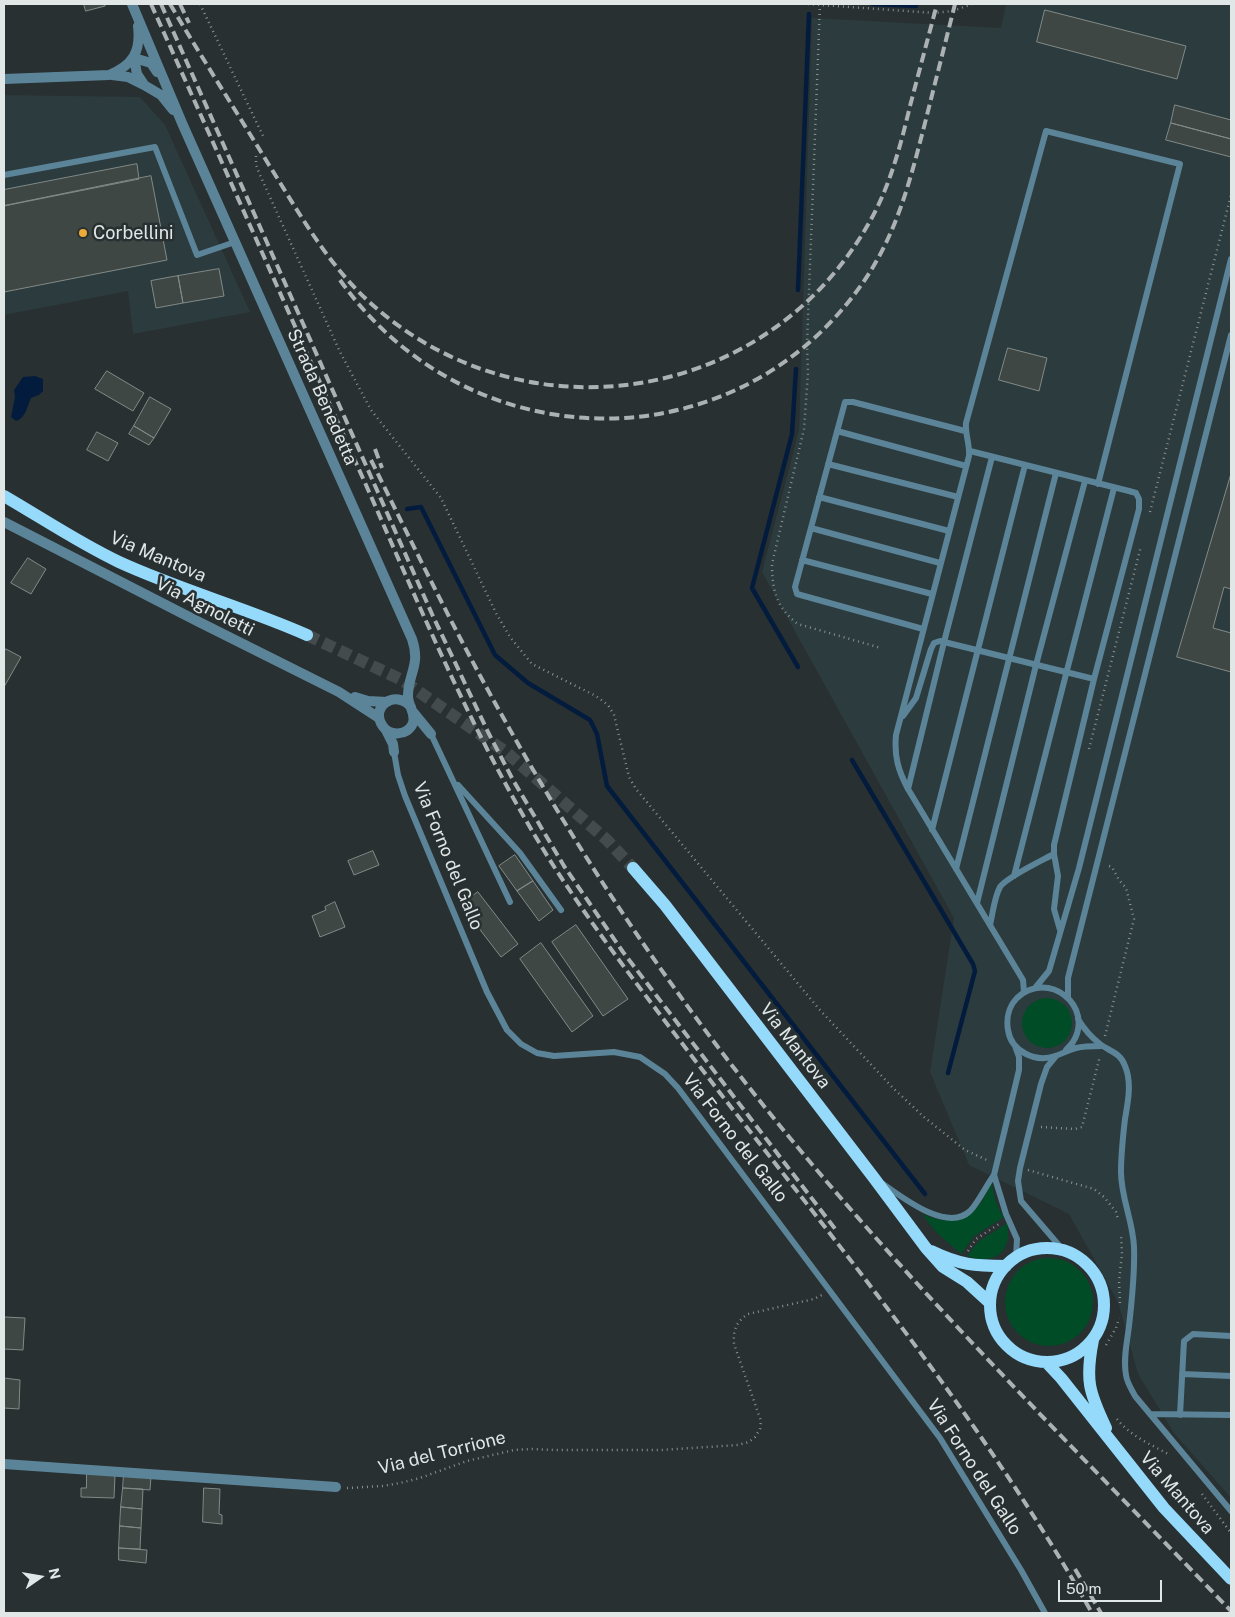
<!DOCTYPE html>
<style>
body{margin:0}
#map{position:relative;width:1235px;height:1617px;overflow:hidden;background:#283031;font-family:"Public Sans",sans-serif}
canvas{display:block}
.frame{position:absolute;inset:0;border:5px solid #e1e6e7;pointer-events:none}
.north{position:absolute;left:15px;top:1552px;width:50px;height:50px;-webkit-text-stroke:4px #283031;paint-order:stroke;rotate:77deg;font-size:14px;font-weight:700;line-height:20px;text-align:center;color:#e1e6e7}
.north::after{content:'';display:block;margin:auto;width:18px;height:22px;background:#e1e6e7;clip-path:polygon(50% 0,100% 100%,50% 72%,0 100%)}
.scale{position:absolute;left:1058px;top:1580px;width:104px;height:22px;box-sizing:border-box;border:2px solid #e1e6e7;border-top:0;padding-left:6px;font-size:15px;line-height:18px;white-space:nowrap;color:#e1e6e7;-webkit-text-stroke:4px #283031;paint-order:stroke}
</style>
<div id="map">
<canvas width="1235" height="1617"></canvas>
<div class="frame"></div>
<div class="north">N</div>
<div class="scale">50 m</div>
</div>
<script>
const ctx = document.querySelector('canvas').getContext('2d');
ctx.lineJoin = 'round';
function paint(path, color) { ctx.fillStyle = color; ctx.fill(path, 'evenodd'); }
function strokePath(path, color, width, dash) { ctx.strokeStyle = color; ctx.lineWidth = width; ctx.lineCap = dash ? 'butt' : 'round'; ctx.setLineDash(dash || []); ctx.stroke(path); }
function write(font, color, halo, rows, align = 'center') {
  ctx.font = font + ' "Public Sans",sans-serif'; ctx.lineWidth = 5; ctx.setLineDash([]); ctx.textBaseline = 'middle'; ctx.strokeStyle = halo; ctx.fillStyle = color; for (const [text, x, y, turn = 0] of rows) {
    ctx.save(); ctx.translate(x, y); ctx.rotate((+turn || 0) * Math.PI / 180); ctx.textAlign = isNaN(turn) ? turn : align; if (halo) ctx.strokeText(text, 0, 0); ctx.fillText(text, 0, 0); ctx.restore();
  }
}
paint(new Path2D(`
 M1006,4H1231V1498L1174,1433L1138,1374L1118,1302L1069,1214L969,1165L930,1072L954,918L762,572L799,430L812,18L1001,28Z
 M4,95L140,97L165,125L250,312L133,334L128,291L4,315Z`), '#2c3b3d');
paint(new Path2D(`
 M1022 1023a25 25 0 1 1 50 0a25 25 0 1 1-50 0Z
 M992,1181C993,1194 996,1206 1004,1217L974,1236L961,1254L936,1232L922,1214C959,1230 979,1215 992,1181Z
 M1007,1223C1013,1252 994,1266 967,1256L978,1242Z
 M1005 1302a44 44 0 1 1 88 0a44 44 0 1 1-88 0Z`), '#004c27');
paint(new Path2D(`
 M35,376L43,379V391L39,395L31,398C27,406 26,418 16,421L11,417L15,397L14,390L23,377Z`), '#031c3e');
strokePath(new Path2D(`
 M872,4L916,6
 M798,290L809,14
 M796,369L792,434L752,588L798,667
 M407,509L421,507L495,655L528,683L590,720L597,734L607,786L925,1194
 M852,760L973,964L975,971L948,1073`), '#031c3e', 4.5);
const building = new Path2D(`
 M84,4H105V6L86,11Z
 M1045,10L1186,46L1177,79L1037,42Z
 M1175,105L1231,120V139L1171,123Z
 M1171,123L1231,139V157L1166,140Z
 M137,164L139,179L4,206V190Z
 M151,176L167,260L4,292V206Z
 M219,269L224,296L183,303L178,276Z
 M178,276L183,303L156,308L151,281Z
 M1008,348L1047,358L1039,391L999,380Z
 M107,371L144,393L133,411L95,389Z
 M150,397L171,409L154,438L134,426Z
 M134,426L154,438L149,445L129,434Z
 M97,432L118,443L108,461L87,450Z
 M1231,474V589L1224,587L1213,628L1231,633V672L1177,657Z
 M28,558L46,569L31,594L11,583Z
 M6,649L21,657L4,687V652Z
 M373,851L379,865L354,875L348,861Z
 M515,855L533,881L517,891L499,866Z
 M533,881L553,910L539,921L517,891Z
 M478,892L518,944L501,957L461,905Z
 M335,902L345,927L320,937L312,916L326,910L325,907Z
 M576,925L628,999L603,1016L552,942Z
 M541,943L593,1016L572,1032L520,959Z
 M5,1317L25,1318L23,1350L4,1349Z
 M4,1378L20,1380L19,1409L4,1408Z
 M124,1473L151,1476L150,1490L123,1488Z
 M87,1474L115,1475L114,1498L81,1497V1488H86Z
 M123,1488L143,1489L142,1509L121,1507Z
 M204,1488L220,1489L219,1514L222,1515V1524L203,1522Z
 M121,1507L142,1509L141,1528L120,1526Z
 M120,1526L141,1528L140,1549L119,1548Z
 M119,1548L147,1550L146,1563L119,1560Z`);
paint(building, '#3f4745');
strokePath(building, '#818a87', 1);
strokePath(new Path2D(`
 M307,635L402,680L506,752L607,840L633,868`), '#444b4c', 12, [12, 6]);
strokePath(new Path2D(`
 M200,4L263,136
 M808,4L934,13L953,11L972,4
 M820,4L807,344L808,373L804,429L772,564C772,589 776,608 798,624L881,648
 M256,156V165L260,175L340,352L371,410L441,498L496,613L510,637L532,664L596,696L608,705L614,715L629,777L636,789L819,1009L893,1088L924,1117L965,1150L989,1161
 M1150,512L1231,195
 M1089,749L1141,546
 M1105,1036L1134,919L1126,888L1119,880L1112,867L1106,865
 M1041,1127L1075,1129L1082,1127L1100,1056
 M1028,1170L1094,1189L1104,1197L1116,1212L1118,1219
 M968,1251L976,1239L999,1224
 M1120,1303L1119,1281L1122,1254L1121,1234
 M1106,1345L1116,1328L1119,1318
 M1117,1419C1130,1436 1152,1445 1170,1455
 M347,1488L383,1486L400,1483L420,1478L467,1461L514,1450L532,1449L555,1450H661L738,1445L749,1442L755,1437L760,1429L761,1421L734,1344C733,1330 736,1322 748,1314L814,1299L822,1295
 M1202,1494L1231,1533`), '#8a9091', 2.5, [1, 4]);
strokePath(new Path2D(`
 M4,175L155,147L197,255L235,242
 M837,431L966,466
 M970,451L1129,491L1136,493L1139,499V509L1094,679L1054,845V854L1058,876L1054,909L1060,930
 M828,464L958,497
 M819,497L949,531
 M811,528L940,563
 M802,560L932,594
 M923,629L797,594L795,587L845,402H853L965,431
 M903,716L916,698L931,649L934,643L940,641L1094,679
 M431,734L510,902
 M394,752L398,775L405,796L487,992L507,1030L521,1044L537,1053L554,1056L614,1052L640,1057L665,1074L678,1088L940,1438L1021,1570L1045,1613
 M458,785L520,853L561,910
 M908,789L944,642L992,457
 M932,830L1025,465
 M956,869L1056,473
 M1014,876L1114,488
 M977,903L1036,665L1085,481
 M990,925C993,913 994,898 1000,887C1007,877 1041,861 1054,854
 M1035,988L1049,971L1079,868L1231,259
 M1024,992L1023,980L908,789C898,770 894,756 896,735L969,456C970,445 965,434 966,423L1046,131L1180,164L1098,484
 M1068,998V978L1231,335
 M1078,1019C1084,1029 1091,1037 1100,1044C1110,1052 1120,1052 1125,1066C1132,1082 1128,1102 1125,1119C1123,1136 1121,1155 1121,1172C1121,1198 1133,1221 1134,1247C1135,1273 1132,1300 1129,1326C1127,1343 1123,1359 1126,1375C1127,1383 1132,1390 1135,1396L1231,1511
 M1015,1046L1019,1057V1070L994,1175L1006,1214L1017,1239L1016,1257
 M1066,1050C1068,1047 1071,1045 1073,1042C1095,1006 1048,969 1017,998C1009,1006 1006,1018 1008,1030C1011,1051 1035,1063 1055,1056C1062,1054 1068,1050 1076,1048C1084,1046 1094,1046 1102,1046
 M1056,1056L1047,1067L1041,1084L1020,1168L1018,1181L1021,1201L1063,1250
 M883,1184C902,1197 947,1233 970,1211C978,1203 987,1184 994,1175
 M1182,1374L1231,1376
 M1150,1414L1231,1415
 M1180,1415L1184,1341L1193,1334L1231,1336`), '#5c8499', 6);
strokePath(new Path2D(`
 M132,4L182,123L412,639C421,666 408,673 408,696C408,706 416,713 413,723C408,736 389,737 382,725C370,706 396,689 411,707
 M112,75L128,77L144,85L161,95L173,110
 M4,79L109,75C133,65 141,52 138,26
 M143,83L137,74L134,58L151,63L157,72
 M4,522L199,622L339,692L379,718
 M355,697L368,701L387,702
 M413,712L431,734
 M386,730L393,744L394,752
 M4,1464L336,1487`), '#5c8499', 10);
strokePath(new Path2D(`
 M4,496C42,518 79,543 119,562C180,590 246,608 307,635
 M633,868L665,905L874,1178L926,1248L943,1267L967,1282L990,1303
 M990 1305a57 57 0 1 1 114 0a57 57 0 1 1-114 0Z
 M931,1251C960,1265 974,1266 1006,1266
 M1093,1340C1085,1380 1089,1392 1106,1428
 M1046,1362L1061,1378L1164,1508L1231,1579`), '#95d9fb', 12);
strokePath(new Path2D(`
 M151,4C223,164 294,325 366,485C423,614 477,745 553,865C604,944 663,1018 720,1093C851,1261 987,1427 1092,1613
 M161,4L432,614L488,732L513,780L564,866L623,952L836,1230
 M170,4C202,58 236,111 269,165C298,211 325,260 365,298C517,441 760,408 866,228C889,190 900,148 910,106C919,72 928,38 937,4
 M180,4L189,23
 M340,280C468,461 733,467 862,284C897,234 910,181 925,123C935,83 945,44 955,4
 M375,449L382,468
 M371,460C414,547 456,634 504,719C570,837 644,951 727,1059C879,1257 1058,1431 1231,1611
 M1075,1569L1101,1613`), '#acb2b3', 4, [10, 5]);
for (const [x, y, r, color] of [
 [83,233,5,"#ebaa39"]
]) { const dot = new Path2D(); dot.arc(x, y, r, 0, 2 * Math.PI); ctx.fillStyle = color; ctx.fill(dot); strokePath(dot, '#283031', 2); }
write('18px', '#e1e6e7', '#283031', [
 ["Corbellini",93,233]
], 'left');
write('18px', '#e1e6e7', '#283031', [
 ["Strada Benedetta",322,397,66],
 ["Via Mantova",158,557,23],
 ["Via Agnoletti",205,607,27],
 ["Via Forno del Gallo",448,856,68],
 ["Via Mantova",795,1046,52],
 ["Via Forno del Gallo",735,1138,52],
 ["Via del Torrione",442,1453,-14],
 ["Via Forno del Gallo",974,1467,57],
 ["Via Mantova",1177,1493,49]
]);
</script>
